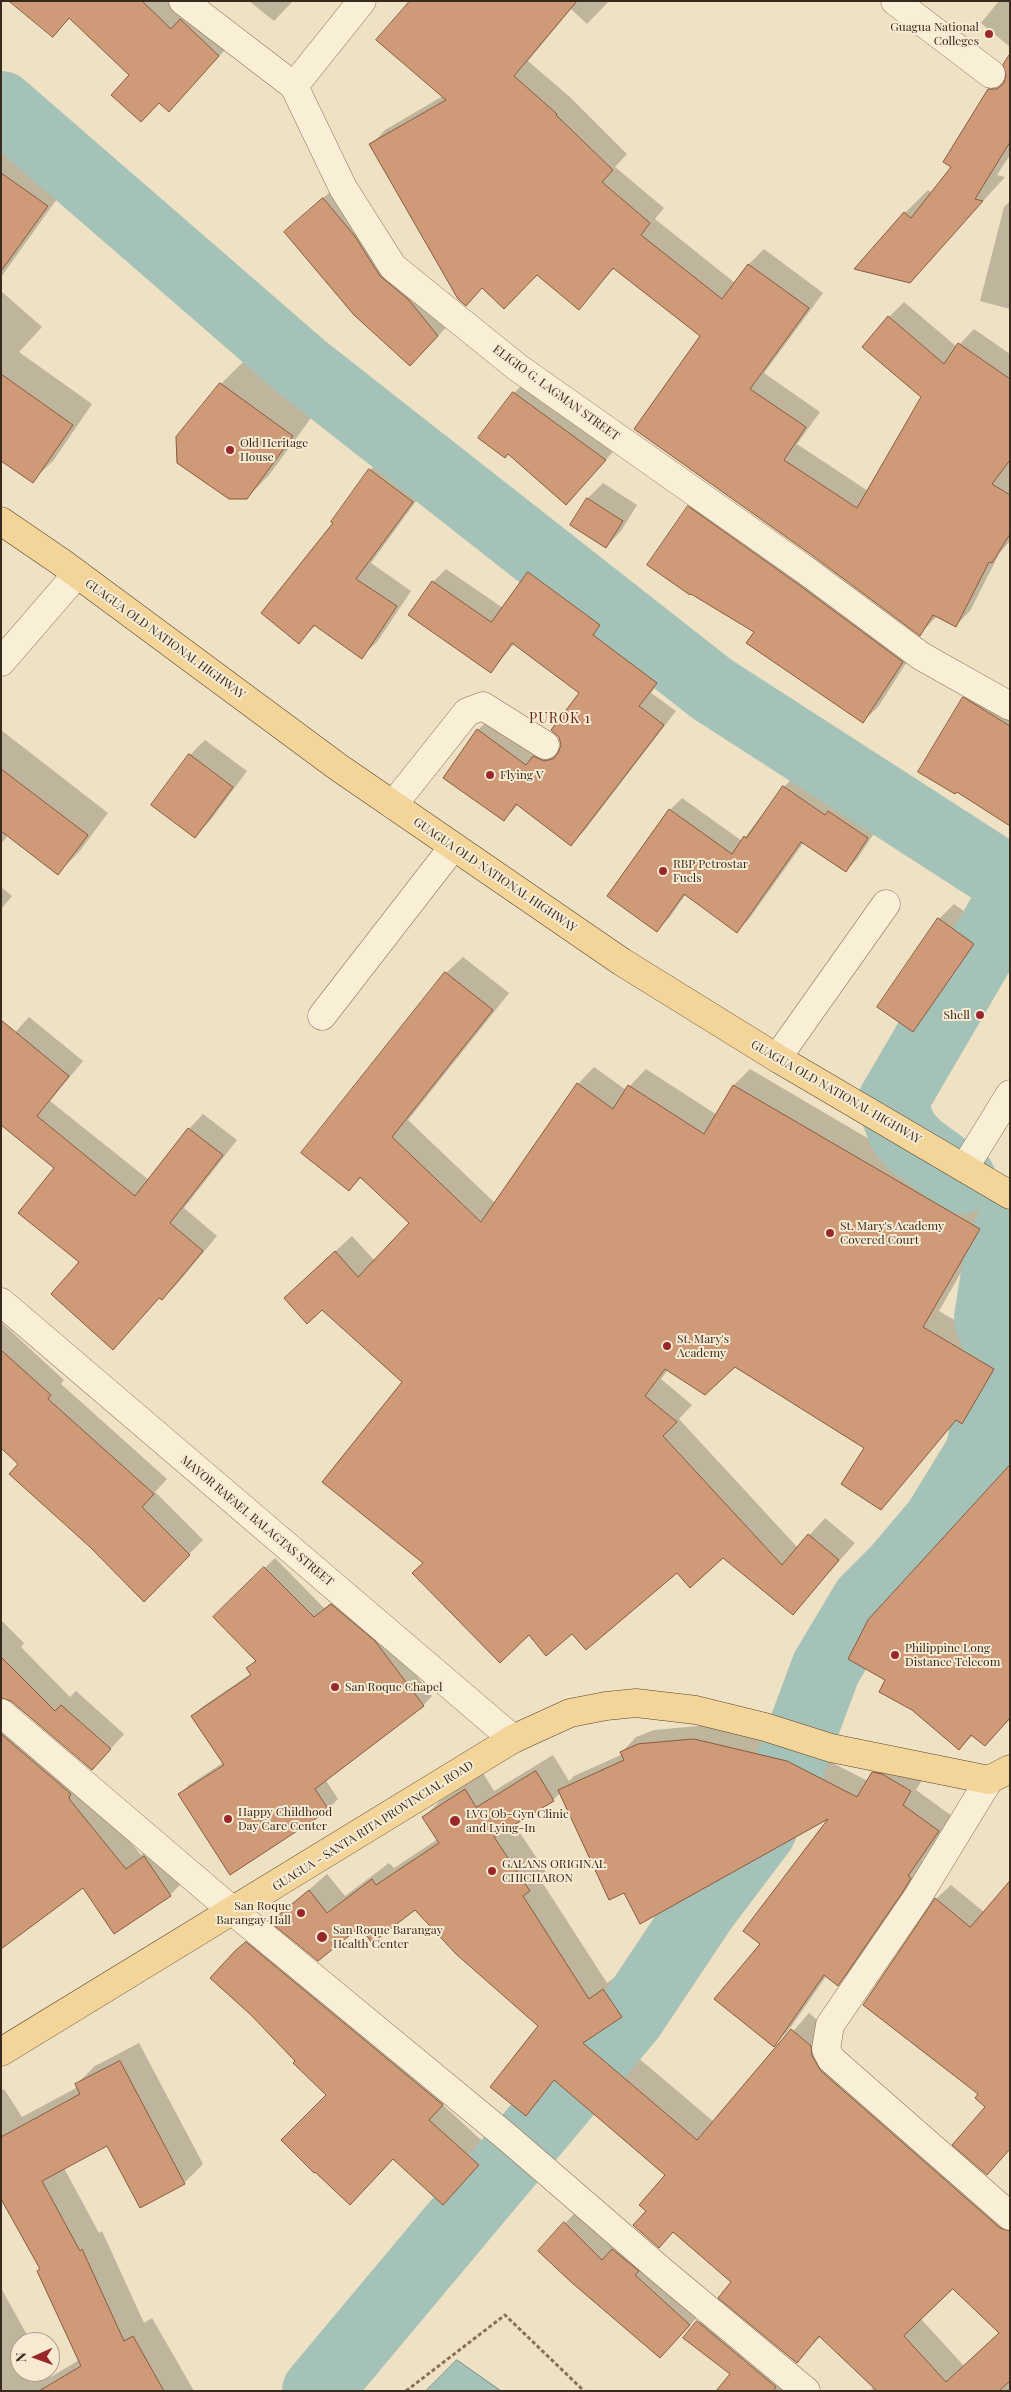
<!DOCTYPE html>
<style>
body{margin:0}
#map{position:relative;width:1011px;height:2392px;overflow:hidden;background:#efe1c3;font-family:"Playfair Display",serif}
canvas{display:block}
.frame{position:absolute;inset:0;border:2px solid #392a1e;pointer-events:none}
.north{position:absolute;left:10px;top:2332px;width:50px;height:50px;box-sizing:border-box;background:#f6ebd2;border:1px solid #aa9e8a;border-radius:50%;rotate:268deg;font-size:14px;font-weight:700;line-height:20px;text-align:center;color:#392a1e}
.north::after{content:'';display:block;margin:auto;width:18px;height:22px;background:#9a282b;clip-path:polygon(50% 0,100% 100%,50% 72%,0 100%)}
</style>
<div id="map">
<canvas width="1011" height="2392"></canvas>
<div class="frame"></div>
<div class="north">N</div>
</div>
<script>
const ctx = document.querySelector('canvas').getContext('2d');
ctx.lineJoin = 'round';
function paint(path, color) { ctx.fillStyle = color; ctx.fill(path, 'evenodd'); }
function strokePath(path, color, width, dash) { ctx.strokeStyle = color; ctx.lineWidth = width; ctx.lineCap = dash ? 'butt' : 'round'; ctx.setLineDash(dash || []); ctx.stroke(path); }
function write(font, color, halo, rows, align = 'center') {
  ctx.font = font + ' "Playfair Display",serif'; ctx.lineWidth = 4; ctx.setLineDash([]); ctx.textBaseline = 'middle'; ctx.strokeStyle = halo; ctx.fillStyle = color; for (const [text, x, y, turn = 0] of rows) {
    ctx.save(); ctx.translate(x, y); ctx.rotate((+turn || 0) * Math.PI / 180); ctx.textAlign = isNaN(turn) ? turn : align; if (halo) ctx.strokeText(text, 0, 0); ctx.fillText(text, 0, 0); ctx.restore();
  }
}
const water = new Path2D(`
 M457,2360L501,2391H426Z`);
paint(water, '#a5c2b9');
strokePath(water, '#6c9086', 1);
paint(new Path2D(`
 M23,1H191L234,40L184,95L131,75L70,18L53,35Z
 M249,1H293L274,21Z
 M412,1H609L587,24L571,9L528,61L571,98L627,154L615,167L664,208L655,219L735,283L749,264L764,249L823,293L764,373L820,412L797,444L868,491L923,397L889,317L904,302L957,347L974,329L1010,354V541L999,554L970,611L955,626L937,616L920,634L814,555L702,336L615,267L578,308L537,274L371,145L385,130L443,96Z
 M999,1H1010V47L981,23Z
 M1010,56V155L997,175L1005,177L909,282L905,213L928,190L932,193L953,166L989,90L1007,72Z
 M1,122L43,151L35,162L67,185L1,277Z
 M339,184L453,320L425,350L285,232Z
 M1010,201V309L980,301L1004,207Z
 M1,291L42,327L19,352L92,404L53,461L32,481L1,459Z
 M243,362L314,414L269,475L247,498L221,384Z
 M529,378L620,444L566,504L509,453L514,393Z
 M385,455L427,486L371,563L411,591L377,642L361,657L316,625L299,642L334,523L370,470Z
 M603,483L637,505L621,531L606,547L571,524L588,498Z
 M704,492L917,646L878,707L862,722L755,632L689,507Z
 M542,560L612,611L605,621L669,669L651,693L676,711L584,831L571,844L518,805L504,820L478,730L491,717L558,748L561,747L580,693L514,644L491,671L433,582L446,569L503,608L529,573Z
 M979,683L1010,701V812L964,698Z
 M1,730L108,813L79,852L58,873L8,835L1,844Z
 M205,740L247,771L210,821L195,836L153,804L190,755Z
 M796,775L837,804L841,800L879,826L857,859L845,871L804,842L749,919L737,931L686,894L669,918L657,930L609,896L670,810L682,798L742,841L784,787Z
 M1,887L12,896L1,909Z
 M954,904L988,928L928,1016L913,1031L939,919Z
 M463,957L509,993L408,1120L495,1203L578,1084L594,1067L626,1090L646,1069L717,1115L734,1085L750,1069L995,1213L939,1311L1009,1352L978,1406L962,1422L957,1419L881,1508L866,1447L735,1366L668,1370L661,1379L692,1405L679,1419L798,1548L825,1518L855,1543L793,1613L723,1556L677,1572L572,1632L529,1633L424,1563L403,1381L302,1282L352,1236L375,1261L410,1223L362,1177L349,1190L303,1152L446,973Z
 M29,1017L83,1061L50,1101L149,1180L189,1129L203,1114L237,1140L184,1208L217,1236L177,1284L162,1299L160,1297L127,1333L81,1262L55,1168L1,1048Z
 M1,1322L64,1380L61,1384L167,1479L155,1492L203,1540L144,1600L20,1463L1,1446Z
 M1010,1467V1719L985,1745L973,1735L959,1749Z
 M275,1558L324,1608L342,1595L384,1632L432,1696L423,1706L325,1779L338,1799L328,1809L180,1794L189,1785L224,1762L192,1717L202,1707L252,1673L248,1668L257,1660L215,1617Z
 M1,1620L24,1643L21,1647L70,1697L76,1691L124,1734L106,1754L12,1700L1,1697Z
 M1,1704L84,1785L141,1855L159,1842L185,1880L170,1895L115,1933L83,1886L1,1947Z
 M709,1725L801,1747L868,1781L887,1758L924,1777L916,1790L952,1816L922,1861L924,1863L852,1970L838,1984L827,1975L788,2031L774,2045L761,1944L833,1815L624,1891L560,1793L553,1800L514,1824L546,1872L540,1879L607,1983L621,1973L638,1999L621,2016L603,2028L714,2122L809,2013L828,2029L838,2053L1010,2204V2318L953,2288L921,2319L964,2366L1010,2370V2391H870L874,2386L821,2336L797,2361L733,2282L674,2231L659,2246L647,2211L667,2175L556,2080L526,2115L540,2025L415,1908L360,1925L272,1922L327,1874L345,1896L389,1863L394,1868L438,1839L424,1817L441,1800L483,1773L494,1791L553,1755L569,1781L574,1776L623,1754L622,1752L636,1737L654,1730Z
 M951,1885L984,1912L987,2107L980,2094L936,1899Z
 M251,1936L457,2089L443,2105L492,2150L458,2188L328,2095L296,2061L236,1952Z
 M139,2043L203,2164L184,2183L107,2144L64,2168L99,2233L102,2231L144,2323L152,2318L194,2391H1V2288L31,2342H20V2372H48L51,2377L79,2360L41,2269L1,2196V2091L4,2089L22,2117L78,2087L76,2085L95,2066Z
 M580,2208L705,2309L675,2341L565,2223Z
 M716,2305L808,2391H718L732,2374L684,2338Z`), '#0003');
strokePath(new Path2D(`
 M1,106L303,368L712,689L1010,881
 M961,1179L917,1147L903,1132L892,1103L1010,901
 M317,2391L630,2017L702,1909L761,1831L788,1770L826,1668L866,1601L897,1570L937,1523L980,1453L1001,1354L989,1318L999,1255L1010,1227`), '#a5c2b9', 70);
const building = new Path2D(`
 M9,1H142L171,29L180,19L219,56L169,112L159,103L141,122L111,95L129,75L69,18L53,37Z
 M410,1H577L514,76L557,114L556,115L613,170L602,182L650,223L641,235L722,299L748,264L809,308L750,389L806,427L784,460L857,508L921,397L862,347L888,316L944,364L958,343L1010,379V460L992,484L1010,495V534L992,563L989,562L956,627L933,615L920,636L813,556L634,429L700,336L613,268L579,310L537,275L504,309L482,288L466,306L458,299L369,144L446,100L376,40Z
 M1010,54V142L975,199L983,201L910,283L854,269L904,212L911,218L951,167L943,162L988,89H997L1004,83L1006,75L1003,65Z
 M1,173L48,206L1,271Z
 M323,198L354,235L380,276L408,299L438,336L410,366L354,315L284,232Z
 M1,374L73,425L33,483L1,461Z
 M220,383L293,436L247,499H229L177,463L176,437Z
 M513,392L606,460L566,505L508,454L505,458L478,438Z
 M369,469L413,502L356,579L397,606L362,659L314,625L299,644L261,613L333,523L331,522Z
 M587,498L623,521L606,548L570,525Z
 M688,506L795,582L903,662L863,723L746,643L754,632L691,594L690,595L647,565Z
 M528,572L600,625L593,635L657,683L639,706L664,725L571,846L516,804L504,821L443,778L477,729L526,765L533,756L544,761L553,759L558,753L561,745L559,737L551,730L579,693L512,643L491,673L408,615L432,581L491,622Z
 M963,697L1010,726V826L957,792L955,794L918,772Z
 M189,754L233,787L195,838L151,805Z
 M1,769L88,835L58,875L1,831Z
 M783,786L825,815L828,811L868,838L846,872L801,842L737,933L684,894L657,932L607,896L669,809L732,854L744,836L746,838Z
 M938,918L974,944L913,1032L877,1007Z
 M445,972L493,1010L392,1137L481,1222L577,1083L613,1109L628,1085L704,1134L733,1085L980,1229L923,1327L994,1369L962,1424L956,1420L881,1510L841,1484L864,1448L735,1367L705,1395L665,1369L645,1396L677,1422L663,1436L782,1565L808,1534L839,1560L793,1615L723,1558L690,1588L677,1573L586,1650L572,1634L546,1656L529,1635L500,1663L412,1573L423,1563L322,1482L402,1382L322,1310L307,1324L284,1298L335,1251L358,1277L409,1223L360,1177L349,1191L301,1153Z
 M1,1020L69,1076L37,1116L135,1196L188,1128L223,1155L170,1223L203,1251L162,1300L159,1298L113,1350L51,1294L79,1262L18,1213L54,1168L1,1125Z
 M1,1350L51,1395L48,1399L154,1494L142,1507L190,1555L144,1602L90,1547L9,1474L18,1464L1,1448Z
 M1010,1465V1718L985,1746L971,1735L959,1750L912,1710L879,1692L885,1680L848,1659L868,1620Z
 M264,1567L314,1617L331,1604L375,1641L424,1706L315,1789L329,1810L230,1875L178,1794L224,1765L191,1716L251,1675L246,1668L256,1661L213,1617Z
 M1,1657L55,1711L61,1705L111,1749L92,1770L11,1701L1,1698Z
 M1,1734L71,1794L69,1797L70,1800L126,1869L144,1856L171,1896L114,1934L83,1888L1,1949Z
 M694,1739L787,1761L857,1797L872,1772L882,1774L911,1791L903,1805L939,1831L908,1876L911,1878L904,1890L838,1986L824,1975L774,2047L714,1999L760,1944L743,1931L828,1819L640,1924L624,1893L609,1900L558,1790L624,1760L620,1752L638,1744Z
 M536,1771L554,1801L494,1837L530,1891L523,1896L589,1999L603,1989L622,2017L583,2043L697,2140L791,2029L811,2046L812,2056L821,2071L1000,2228L1010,2231V2381L999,2391H877L819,2336L797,2363L718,2298L731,2282L673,2232L659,2248L633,2225L646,2211L639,2205L665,2175L554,2080L526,2116L490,2087L538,2026L456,1954L415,1910L372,1943L360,1927L318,1961L270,1922L309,1890L327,1913L372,1879L376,1885L439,1843L422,1817L465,1789L476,1807ZM953,2289L999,2333L946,2382L904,2336Z
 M1010,1881V2149L987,2175L952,2145L985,2107L975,2098L978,2094L863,2005L935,1898L970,1927Z
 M246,1942L443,2105L429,2120L479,2165L443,2205L393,2159L350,2205L315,2172L314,2173L281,2140L326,2095L293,2063L295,2061L251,2015L210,1978L235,1951Z
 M120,2061L185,2184L140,2208L107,2146L42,2181L80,2251L82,2249L124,2341L133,2336L164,2391H39L81,2366L37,2271L40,2269L1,2199V2137L80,2094L75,2084Z
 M564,2222L602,2260L612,2249L639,2271L635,2275L690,2325L660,2358L571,2282L538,2251Z
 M697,2321L776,2387L773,2391H716L730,2374L683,2338Z`);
paint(building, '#ce9a78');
strokePath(building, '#895a3e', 1);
const minor = new Path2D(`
 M183,1L294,86L343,188L393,267L517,367L804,569L921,656L1010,706
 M895,1L991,74
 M294,86L362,1
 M1,662L77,574
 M393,805L467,712L483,706L545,745
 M322,1016L453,847
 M777,1058L886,904
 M965,1167L1010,1094
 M1,1302L513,1739
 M1,1713L234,1912L508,2138L663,2272L806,2391
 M989,1780L917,1898L830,2025L826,2049L831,2059L1010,2216`);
const major = new Path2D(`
 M1,521L61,562L338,767L622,962L777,1058L1010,1195
 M1,2052L513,1739L570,1713L606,1706L636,1703L696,1710L765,1727L831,1748L989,1780L1010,1769`);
strokePath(minor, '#8a7259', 29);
strokePath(major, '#57402d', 29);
strokePath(new Path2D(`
 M406,2391L505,2315L584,2391`), '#8a7259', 3, [4, 2.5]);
strokePath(minor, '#f9eed6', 28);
strokePath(major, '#f3d59a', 28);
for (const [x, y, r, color] of [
 [989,34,5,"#9a282b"],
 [230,450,5,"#9a282b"],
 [490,775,5,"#9a282b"],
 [663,871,5,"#9a282b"],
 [980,1015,5,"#9a282b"],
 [830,1233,5,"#9a282b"],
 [667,1346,5,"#9a282b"],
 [895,1655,5,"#9a282b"],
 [335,1687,5,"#9a282b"],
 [228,1819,5,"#9a282b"],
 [455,1821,6,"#9a282b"],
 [492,1871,5,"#9a282b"],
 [301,1913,5,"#9a282b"],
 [322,1937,6,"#9a282b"]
]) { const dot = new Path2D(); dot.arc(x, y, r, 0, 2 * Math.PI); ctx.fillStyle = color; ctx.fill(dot); strokePath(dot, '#f6ebd2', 2); }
write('12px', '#392a1e', '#f6ebd2', [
 ["Guagua National",979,27,"right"],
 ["Colleges",979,41,"right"],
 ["Old Heritage",240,443],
 ["House",240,457],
 ["Flying V",500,775],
 ["RBP Petrostar",673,864],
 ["Fuels",673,878],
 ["Shell",970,1015,"right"],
 ["St. Mary's Academy",840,1226],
 ["Covered Court",840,1240],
 ["St. Mary's",677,1339],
 ["Academy",677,1353],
 ["Philippine Long",905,1648],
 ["Distance Telecom",905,1662],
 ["San Roque Chapel",345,1687],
 ["Happy Childhood",238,1812],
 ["Day Care Center",238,1826],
 ["LVG Ob-Gyn Clinic",466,1814],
 ["and Lying-In",466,1828],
 ["GALANS ORIGINAL",502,1864],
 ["CHICHARON",502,1878],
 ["San Roque",291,1906,"right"],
 ["Barangay Hall",291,1920,"right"],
 ["San Roque Barangay",333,1930],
 ["Health Center",333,1944]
], 'left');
write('12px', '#392a1e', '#f6ebd2', [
 ["ELIGIO G. LAGMAN STREET",556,393,36],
 ["GUAGUA OLD NATIONAL HIGHWAY",165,639,36],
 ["GUAGUA OLD NATIONAL HIGHWAY",495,875,34],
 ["GUAGUA OLD NATIONAL HIGHWAY",836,1092,30],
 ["MAYOR RAFAEL BALAGTAS STREET",257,1521,40],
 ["GUAGUA - SANTA RITA PROVINCIAL ROAD",373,1826,-32]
]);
ctx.letterSpacing = '1px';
write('14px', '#672a1c', '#f6ebd2', [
 ["PUROK 1",560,719]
]);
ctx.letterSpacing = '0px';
</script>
